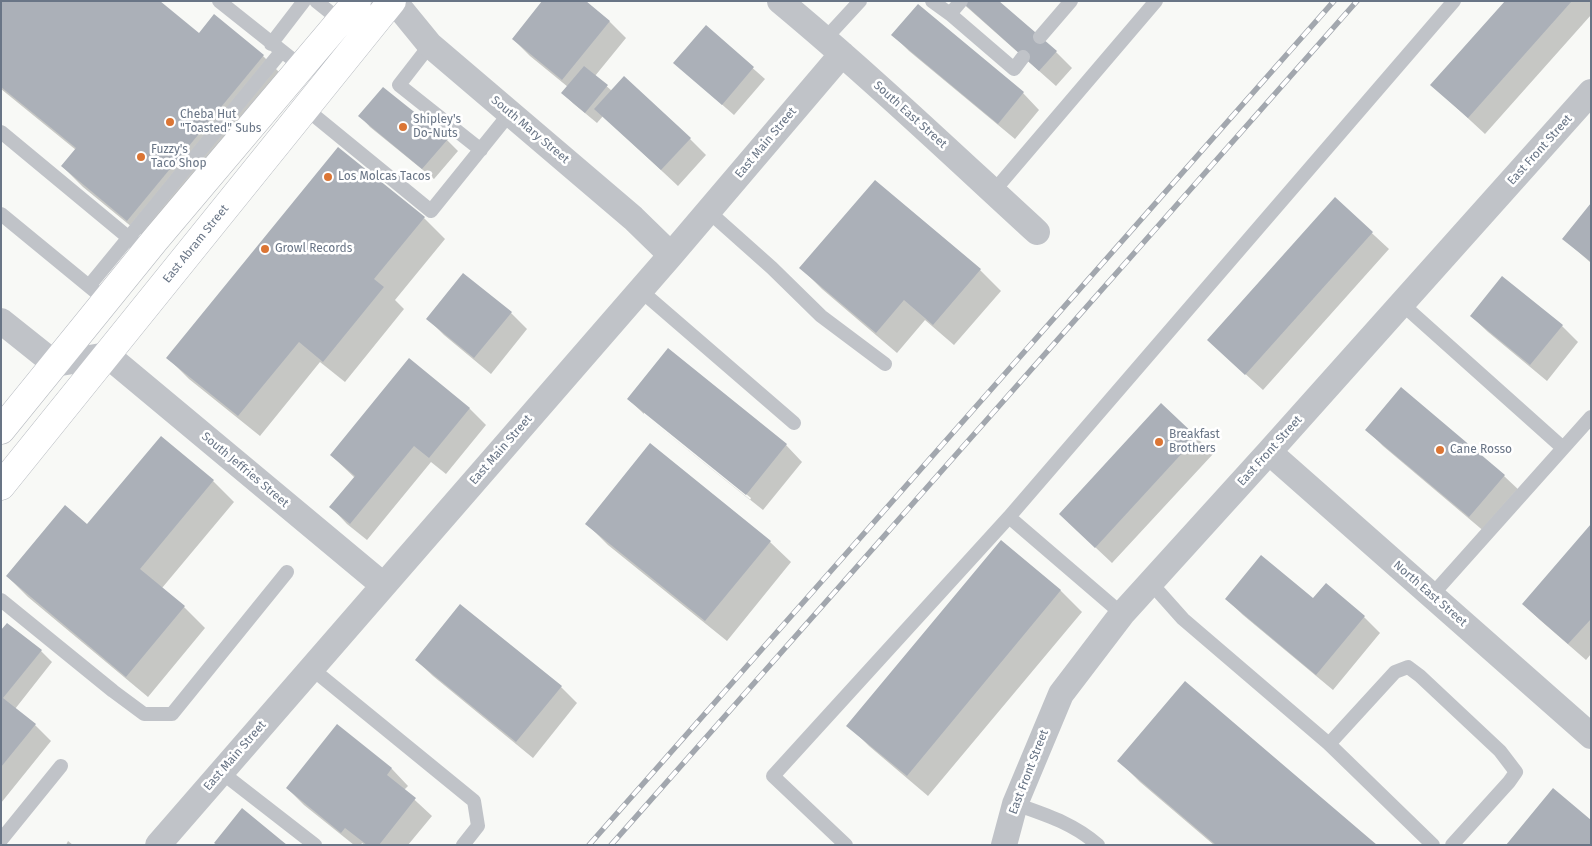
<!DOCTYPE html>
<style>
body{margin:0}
#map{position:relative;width:1592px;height:846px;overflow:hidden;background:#f8f9f6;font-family:"Fira Sans",sans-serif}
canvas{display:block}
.frame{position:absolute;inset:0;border:2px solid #697586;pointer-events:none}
</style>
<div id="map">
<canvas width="1592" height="846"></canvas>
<div class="frame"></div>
</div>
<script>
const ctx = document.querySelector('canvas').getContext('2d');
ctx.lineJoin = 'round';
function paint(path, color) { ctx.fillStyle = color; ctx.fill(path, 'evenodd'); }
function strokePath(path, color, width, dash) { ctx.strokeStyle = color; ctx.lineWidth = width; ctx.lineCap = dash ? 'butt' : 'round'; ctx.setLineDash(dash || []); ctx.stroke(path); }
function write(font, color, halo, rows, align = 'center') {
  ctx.font = font + ' "Fira Sans",sans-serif'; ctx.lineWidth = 5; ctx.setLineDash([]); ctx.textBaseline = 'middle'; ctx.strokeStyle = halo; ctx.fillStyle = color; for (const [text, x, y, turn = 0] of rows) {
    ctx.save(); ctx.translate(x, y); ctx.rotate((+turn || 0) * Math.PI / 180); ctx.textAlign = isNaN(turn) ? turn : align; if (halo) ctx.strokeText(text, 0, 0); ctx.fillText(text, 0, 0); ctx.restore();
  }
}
paint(new Path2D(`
 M1,1L199,35L263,56L284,77L149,241L83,187L62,166L76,150L1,89Z
 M584,1L610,22L626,38L595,76L612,91L690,139L706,155L678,186L603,116L597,123L574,104L563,93L568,87L530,56L513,39Z
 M960,1L1056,52L1072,68L1056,86Z
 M1506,1H1591V15L1485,134L1432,85Z
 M918,5L1023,93L1039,110L1015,139L909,51L893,35Z
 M706,27L765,79L734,115L686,73Z
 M360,116L447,140L458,151L434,179L370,127Z
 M1335,199L1389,249L1263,390L1208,340Z
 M1591,205V263L1564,239Z
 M424,218L445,239L395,300L404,309L345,382L320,362L260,436L189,379L168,358Z
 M801,268L980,270L1001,291L954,345L925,320L897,353L822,289Z
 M511,313L527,329L491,374L444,335L428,319Z
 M1471,316L1562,326L1578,342L1547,381L1488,332Z
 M668,350L786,445L802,462L763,510L644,415L750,500L751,498L644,411V414L628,399Z
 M410,360L470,409L486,425L446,474L431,462L367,540L347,524L331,507L355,478L331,455Z
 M1367,430L1504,476L1521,492L1486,533L1383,446Z
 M1196,437L1213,454L1112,563L1077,530Z
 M213,481L234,502L162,588L184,607L205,628L148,697L28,597L7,576L87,526Z
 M587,524L770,542L791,562L727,641L608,545Z
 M1591,525V654L1586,660L1540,620L1523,604Z
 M1001,541L1061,591L1082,612L928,796L869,746L848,725Z
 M1226,599L1313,600L1364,617L1380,633L1333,690L1243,615Z
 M1,632L41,651L52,662L15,709L35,725L51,741L1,803Z
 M416,660L561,687L577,703L533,758L433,676Z
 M337,726L392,769L408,786L404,790L432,816L408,845H365L362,843L361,845H354L304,805L287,788Z
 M1119,761L1375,845H1214L1140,782Z
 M68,841L73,845H66Z`), '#0003');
paint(new Path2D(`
 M1,1H160L199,33L214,14L264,55L127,221L61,166L76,148L1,87Z
 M542,1H586L610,21L562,80L512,39Z
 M961,1H999L1057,51L1039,71Z
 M1505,1H1572L1468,118L1430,85Z
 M918,4L1024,92L998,124L891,35Z
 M706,25L754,67L722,105L673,63Z
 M584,66L608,85L585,113L561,93Z
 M624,76L691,138L661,170L594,109Z
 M383,87L448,139L422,169L358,116Z
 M338,147L425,217L374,279L384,287L323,362L299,342L238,416L166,358Z
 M875,180L981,269L933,325L904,300L876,333L799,268Z
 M1335,197L1373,232L1245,375L1207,340Z
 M1591,203V262L1562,239Z
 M463,273L512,312L474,358L426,319Z
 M1502,276L1563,325L1530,365L1470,316Z
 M668,348L787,444L746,495L627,399Z
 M409,358L470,408L429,458L414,446L350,524L329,507L355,476L330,455Z
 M1401,387L1505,475L1469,517L1365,430Z
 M1161,403L1197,437L1095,548L1059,514Z
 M161,436L214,480L140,569L185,606L126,677L6,576L65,505L87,524Z
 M650,443L771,541L705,621L585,524Z
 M1591,524V619L1568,644L1522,604Z
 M1001,540L1061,590L907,776L846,726Z
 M1261,555L1313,598L1326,583L1365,616L1316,675L1225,599Z
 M460,604L562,686L516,742L415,660Z
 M7,623L42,650L3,698L36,724L1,767V630Z
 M1185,681L1377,845H1216L1117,761Z
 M337,724L392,768L387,775L416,798L379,845H367L345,828L341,833L286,788Z
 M1553,788L1591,820V845H1506Z
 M242,808L287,845H217L214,843Z`), '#abb0b8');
const secondary = new Path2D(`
 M1,430L155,240L357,1
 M1,486L392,1`);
strokePath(secondary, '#b5b9bf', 29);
strokePath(new Path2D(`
 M219,1L302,67
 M316,1L341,21
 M932,1L950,14L1014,69L1023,57
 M950,14L961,1
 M1040,37L1071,1
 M825,39L860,1
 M271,44L304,1
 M430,45L399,85L481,150
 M305,108L431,211L510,113
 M1,132L135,243
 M993,192L1156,1
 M708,211L772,268L821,316L885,364
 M1,214L96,292
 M89,286L281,52
 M640,290L794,423
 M1402,304L1563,448
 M1009,517L1454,1
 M1150,582L1183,619L1329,744L1433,845
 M1432,595L1591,417
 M1,600L113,691L144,714H172L287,572
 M311,668L474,801L478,826L463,845
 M1329,744L1395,672L1408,667L1420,676L1500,751L1516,772L1509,782L1452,845
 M221,772L315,845
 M1015,804C1046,815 1073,823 1098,845
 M1,840L61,766
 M846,845L773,776L1009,517L1122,614`), '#c0c3c8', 14);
strokePath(new Path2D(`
 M394,1L430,45L633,218L671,255
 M780,1C869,75 952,154 1037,232
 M1,321L55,364L107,355L383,585
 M1269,452L1591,736
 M158,845L671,255L842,54
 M1004,845L1015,804L1061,694L1122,614L1269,452L1591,92`), '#c0c3c8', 26);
strokePath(secondary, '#fff', 28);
const rail = new Path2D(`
 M589,845L1334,1
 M611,845L1357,1`);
strokePath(rail, '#a2a7ae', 5.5);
strokePath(rail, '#fff', 4, [11]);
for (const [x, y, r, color] of [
 [170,122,5,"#db7534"],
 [403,127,5,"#db7534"],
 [141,157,5,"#db7534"],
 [328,177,5,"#db7534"],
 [265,249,5,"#db7534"],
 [1159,442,5,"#db7534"],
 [1440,450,5,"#db7534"]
]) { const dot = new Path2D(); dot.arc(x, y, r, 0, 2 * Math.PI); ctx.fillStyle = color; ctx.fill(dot); strokePath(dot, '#fff', 2); }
write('12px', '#697586', '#fff', [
 ["Cheba Hut",180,115],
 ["\"Toasted\" Subs",180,129],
 ["Shipley's",413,120],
 ["Do-Nuts",413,134],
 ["Fuzzy's",151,150],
 ["Taco Shop",151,164],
 ["Los Molcas Tacos",338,177],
 ["Growl Records",275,249],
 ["Breakfast",1169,435],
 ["Brothers",1169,449],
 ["Cane Rosso",1450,450]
], 'left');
write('12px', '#697586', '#fff', [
 ["South East Street",910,115,42],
 ["South Mary Street",530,130,40],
 ["East Main Street",766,143,-50],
 ["East Front Street",1540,150,-48],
 ["East Abram Street",196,244,-51],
 ["East Main Street",501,450,-49],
 ["East Front Street",1270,451,-48],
 ["South Jeffries Street",245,470,40],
 ["North East Street",1430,594,41],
 ["East Main Street",235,756,-49],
 ["East Front Street",1029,772,-69]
]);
</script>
